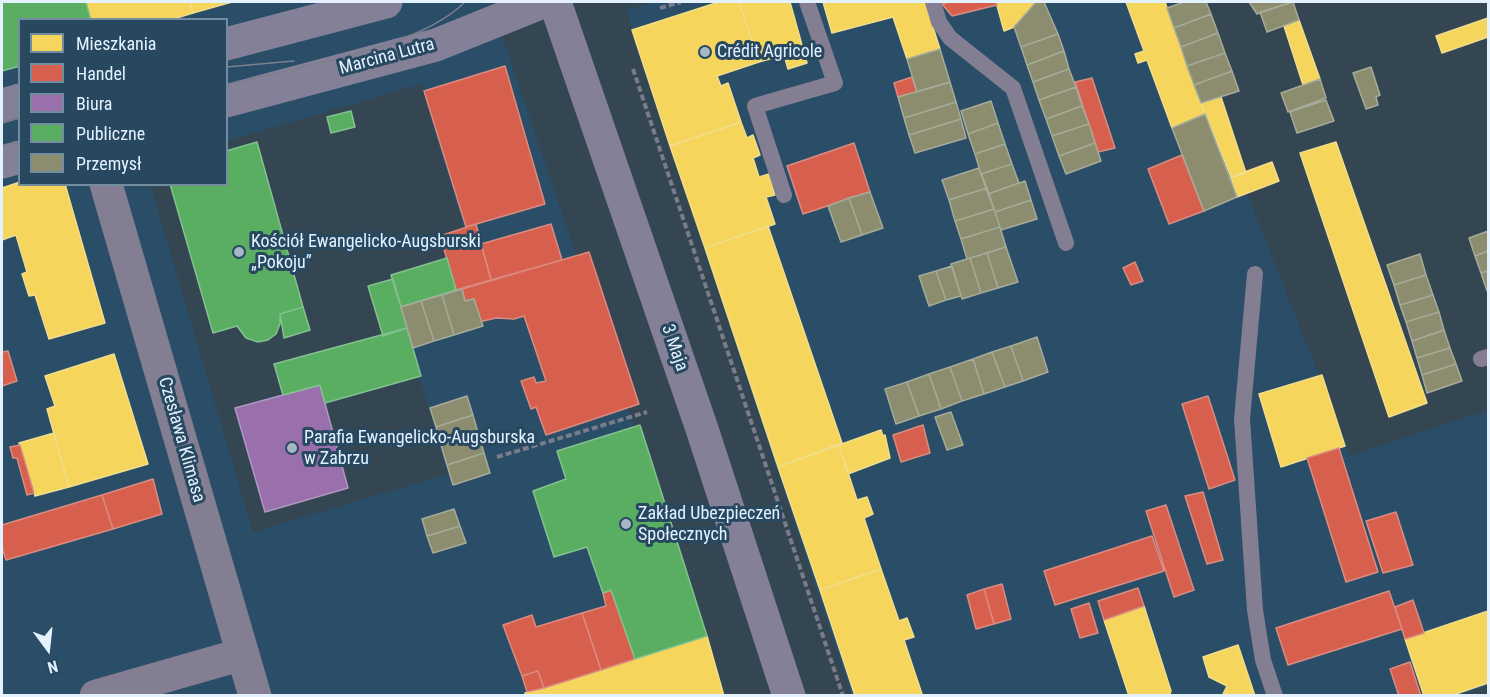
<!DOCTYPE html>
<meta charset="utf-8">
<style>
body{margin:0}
#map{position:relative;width:1490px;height:697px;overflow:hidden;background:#354653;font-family:"Roboto Condensed",sans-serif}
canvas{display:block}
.frame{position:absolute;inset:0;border:3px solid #e4f2ff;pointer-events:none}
.legend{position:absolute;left:18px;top:18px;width:210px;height:168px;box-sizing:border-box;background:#284860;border:2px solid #738ca0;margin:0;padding:8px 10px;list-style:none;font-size:18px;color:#e4f2ff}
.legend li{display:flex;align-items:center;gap:12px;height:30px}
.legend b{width:30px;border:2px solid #738ca0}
.north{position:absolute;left:18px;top:619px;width:60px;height:60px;-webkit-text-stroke:4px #284860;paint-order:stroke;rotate:165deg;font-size:16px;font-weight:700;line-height:24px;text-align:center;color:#e4f2ff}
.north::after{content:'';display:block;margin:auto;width:21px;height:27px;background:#e4f2ff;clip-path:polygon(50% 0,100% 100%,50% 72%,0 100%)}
</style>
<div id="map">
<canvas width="1490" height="697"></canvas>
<div class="frame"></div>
<ul class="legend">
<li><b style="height:16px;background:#f6d55c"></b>Mieszkania</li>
<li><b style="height:16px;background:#d6604d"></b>Handel</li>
<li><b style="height:16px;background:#9970ab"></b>Biura</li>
<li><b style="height:16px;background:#5aae61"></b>Publiczne</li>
<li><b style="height:16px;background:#8c8c6e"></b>Przemysł</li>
</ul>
<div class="north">N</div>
</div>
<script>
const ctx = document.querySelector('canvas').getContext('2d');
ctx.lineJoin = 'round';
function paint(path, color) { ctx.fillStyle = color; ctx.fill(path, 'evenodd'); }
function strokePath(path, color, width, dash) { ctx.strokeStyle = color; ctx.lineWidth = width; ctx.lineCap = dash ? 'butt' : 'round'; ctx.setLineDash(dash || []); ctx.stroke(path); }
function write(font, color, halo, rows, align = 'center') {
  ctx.font = font + ' "Roboto Condensed",sans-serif'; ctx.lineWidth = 6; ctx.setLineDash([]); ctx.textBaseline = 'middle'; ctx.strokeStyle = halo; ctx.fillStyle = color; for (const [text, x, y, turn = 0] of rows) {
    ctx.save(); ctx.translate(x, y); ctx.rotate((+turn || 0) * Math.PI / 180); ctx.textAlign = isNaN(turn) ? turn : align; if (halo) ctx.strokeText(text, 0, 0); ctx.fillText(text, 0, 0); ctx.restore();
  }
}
paint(new Path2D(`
 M2,2H491L724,695H2ZM20,20H226L227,141L421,84L479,280L398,304L448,474L253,532L150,184H20Z
 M655,2H1171L1351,456L1488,410V686L1458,696L851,695L626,10Z`), '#2a4d68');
const homes = new Path2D(`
 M86,2H190L193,13L170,20H91Z
 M190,2H232L193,13Z
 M719,2H739L759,62L717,76L721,86L728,83L741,122L670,146L632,30Z
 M739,2H790L807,63L788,69L784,55L759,62Z
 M823,2H925L940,49L907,59L893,17L832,33Z
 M996,2H1036L1014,27L1004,31Z
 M1126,2H1165L1205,114L1172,128L1147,60L1138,63L1135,54L1144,51Z
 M1488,18V37L1442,53L1436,36Z
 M1299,20L1320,79L1303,85L1284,26Z
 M1221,97L1246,173L1231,177L1201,103Z
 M741,122L747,138L753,135L760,155L753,158L759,177L769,174L775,195L766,197L775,224L705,248L670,146Z
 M1336,142L1427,403L1389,417L1300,153Z
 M1272,162L1279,181L1237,197L1231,177Z
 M20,182V184H65L105,323L49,339L35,295L29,296L22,274L27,272L16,235L2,240V188Z
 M768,226L842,443L778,467L705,248Z
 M114,354L148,464L69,487L47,409L55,406L45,376Z
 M1322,375L1345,446L1281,467L1259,394Z
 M881,430L883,436L885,435L890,458L848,474L839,445Z
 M54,433L69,487L35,496L19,443Z
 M839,445L857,500L867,497L873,514L864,518L881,569L820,590L778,467Z
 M881,569L899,621L907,618L914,637L904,640L922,694L917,696H855L820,590Z
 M1144,606L1171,691L1169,696H1129L1104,620Z
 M1488,611V683L1450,696H1424L1405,639Z
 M707,636L724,696H526L525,693Z
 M1238,645L1255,696H1222L1227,686L1209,677L1203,657Z`);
paint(homes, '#f6d55c');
strokePath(homes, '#f1de8d', 1.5);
const shops = new Path2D(`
 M949,2H996L997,5L952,16L942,4Z
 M505,66L545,204L466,227L424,91Z
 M912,77L917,92L898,97L894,83Z
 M1092,78L1115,148L1098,152L1075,82Z
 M854,143L870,192L803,214L787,166Z
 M1182,155L1204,211L1169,224L1148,169Z
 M476,224L491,280L456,290L440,236Z
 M551,224L562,260L491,280L481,244Z
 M589,252L639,404L546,435L536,407L531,409L521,381L534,377L536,383L546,381L524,316L514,319L496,318L479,322L474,299L465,301L462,289Z
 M1135,262L1143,281L1131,285L1123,268Z
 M8,351L17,381L2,386V352Z
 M1208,396L1235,480L1209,489L1182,404Z
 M923,425L930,453L901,462L893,435Z
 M20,445L34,493L27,495L17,458H13L10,447Z
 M1339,448L1378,572L1346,582L1307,458Z
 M153,479L162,514L113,529L102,495Z
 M1203,492L1223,560L1207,564L1185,496Z
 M102,495L113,529L6,560L2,547V525Z
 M1166,505L1194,590L1174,597L1146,511Z
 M1396,512L1413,565L1383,573L1366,521Z
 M1152,536L1164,571L1055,605L1044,571Z
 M1002,584L1011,619L994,624L984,589Z
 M1138,588L1144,606L1104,620L1098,601Z
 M984,589L994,624L976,629L967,595Z
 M611,590L635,659L601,670L582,613L606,606L603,593Z
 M1389,591L1402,629L1288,665L1276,628Z
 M1413,600L1424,633L1405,639L1395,607Z
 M1089,603L1098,633L1080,638L1071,609Z
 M582,613L601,670L544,688L538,671L522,676L503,625L532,615L536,627Z
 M1410,662L1421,696H1399L1390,669Z
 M538,671L544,688L527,692L522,676Z`);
paint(shops, '#d6604d');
strokePath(shops, '#da8c82', 1.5);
const offices = new Path2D(`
 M320,385L348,488L265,512L235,408Z`);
paint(offices, '#9970ab');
strokePath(offices, '#b097c4', 1.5);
const public = new Path2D(`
 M2,2H86L91,20H20V66L2,71Z
 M351,111L355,127L331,133L327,117Z
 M257,142L303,307L280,314V324L276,334L268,340L258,342L246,338L237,326L213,333L170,184H226V151Z
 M447,258L456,290L401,307L391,275Z
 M393,279L407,328L383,336L368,286Z
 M303,307L310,330L284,338L280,314Z
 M407,328L421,376L325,403L320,385L283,395L274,364Z
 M640,425L707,636L635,659L611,590L603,593L587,547L554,557L533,491L566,479L557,451Z`);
paint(public, '#5aae61');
strokePath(public, '#83c290', 1.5);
const industry = new Path2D(`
 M1036,2H1044L1058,34L1021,47L1014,27Z
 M1184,2H1206L1211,14L1174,28L1167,8Z
 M1249,2H1292L1257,14Z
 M1293,2L1299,20L1267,32L1260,12Z
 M1211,14L1218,33L1181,47L1174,28Z
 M1218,33L1225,53L1187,66L1181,47Z
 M1058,34L1064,51L1027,65L1021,47Z
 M940,49L950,82L917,92L907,59Z
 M1064,51L1069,69L1033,82L1027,65Z
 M1225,53L1232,71L1194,85L1187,66Z
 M1371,67L1380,95L1376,97L1378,105L1366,109L1353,73Z
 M1069,69L1076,87L1039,100L1033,82Z
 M1232,71L1239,91L1201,103L1194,85Z
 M1320,79L1326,98L1288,112L1281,93Z
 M950,82L956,102L904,118L898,97Z
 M1076,87L1082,106L1046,119L1039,100Z
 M1326,100L1334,121L1297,133L1290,112Z
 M991,101L998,123L968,134L961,111Z
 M956,102L961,119L909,135L904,118Z
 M1082,106L1089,124L1052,136L1046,119Z
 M1205,114L1237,197L1204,211L1172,128Z
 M961,119L966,138L915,153L909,135Z
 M998,123L1005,144L975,154L968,134Z
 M1089,124L1095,143L1059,156L1052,136Z
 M1095,143L1101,161L1066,174L1059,156Z
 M1005,144L1012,164L981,174L975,154Z
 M1012,164L1019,183L988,194L981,174Z
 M979,168L987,188L949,200L942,180Z
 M1025,181L1031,200L995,212L988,194Z
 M987,188L994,209L955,221L949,200Z
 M870,192L883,228L862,235L849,198Z
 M849,198L862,235L841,242L828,206Z
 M1031,200L1037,219L1001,230L995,212Z
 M994,209L1000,227L961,239L955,221Z
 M1000,227L1006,247L967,259L961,239Z
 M1488,231V251L1475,256L1469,238Z
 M1006,247L1018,282L998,288L987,253Z
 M1488,251V271L1481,273L1475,256Z
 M987,253L998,288L981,293L970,258Z
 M1420,254L1426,275L1394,285L1387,265Z
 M970,258L981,293L962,299L951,264Z
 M952,266L961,296L946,300L936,271Z
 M936,271L946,300L929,306L919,276Z
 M1488,271V291H1487L1481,273Z
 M1426,275L1433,295L1400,305L1394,285Z
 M462,289L465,301L474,299L483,326L454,335L442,295Z
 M442,295L454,335L434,341L421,301Z
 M1433,295L1439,312L1406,322L1400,305Z
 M421,301L434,341L413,348L401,307Z
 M1439,312L1444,330L1412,341L1406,322Z
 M1444,330L1450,348L1417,358L1412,341Z
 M1037,337L1048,372L1023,381L1011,346Z
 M1011,346L1023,381L1005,387L992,352Z
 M1450,348L1456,364L1422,375L1417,358Z
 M992,352L1005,387L984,394L973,359Z
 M973,359L984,394L962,401L950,367Z
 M1456,364L1462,381L1427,393L1422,375Z
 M950,367L962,401L941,409L929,374Z
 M929,374L941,409L919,416L907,382Z
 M907,382L919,416L896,424L885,389Z
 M467,396L473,415L436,427L430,408Z
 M951,412L963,445L947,450L935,417Z
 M473,415L478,433L441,445L436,427Z
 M478,433L484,453L447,465L441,445Z
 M484,453L490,473L453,485L447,465Z
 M454,509L460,526L427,536L422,519Z
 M460,526L466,543L433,553L427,536Z`);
paint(industry, '#8c8c6e');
strokePath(industry, '#a6ab9a', 1.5);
strokePath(new Path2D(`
 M660,8L681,2
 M633,69L843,696
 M497,457L647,412`), '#797c8a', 4, [6, 3]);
strokePath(new Path2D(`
 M933,2L939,22L950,38L1013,88L1066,243
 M784,195L755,106L835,83L807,2
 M1255,274L1242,419L1255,610L1263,660L1275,696
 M1481,359L1488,357`), '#837e92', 16);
strokePath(new Path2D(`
 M106,184L255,696
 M96,696L243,654`), '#837e92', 33);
strokePath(new Path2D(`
 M555,2L702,429L789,696
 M226,44L386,2
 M226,101L436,45L543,2
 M2,105L20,100
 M2,162L20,157`), '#848097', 33);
strokePath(new Path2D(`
 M226,67L294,61
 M226,85C294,67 417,50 465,2
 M2,123L20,118
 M2,146L20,141`), '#7c7f8e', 1.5);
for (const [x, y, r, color] of [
 [705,52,6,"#a7b6c3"],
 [239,252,6,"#a7b6c3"],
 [292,448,6,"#a7b6c3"],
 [626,524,6,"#a7b6c3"]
]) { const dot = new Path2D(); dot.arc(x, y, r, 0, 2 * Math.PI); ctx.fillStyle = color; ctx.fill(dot); strokePath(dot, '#284860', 2); }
write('18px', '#e4f2ff', '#284860', [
 ["Crédit Agricole",717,52],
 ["Kościół Ewangelicko-Augsburski",251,242],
 ["„Pokoju”",251,263],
 ["Parafia Ewangelicko-Augsburska",304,438],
 ["w Zabrzu",304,459],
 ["Zakład Ubezpieczeń",638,514],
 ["Społecznych",638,535]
], 'left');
write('18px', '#e4f2ff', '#284860', [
 ["Marcina Lutra",387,57,-15],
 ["3 Maja",674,348,71],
 ["Czesława Klimasa",181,440,74]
]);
</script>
